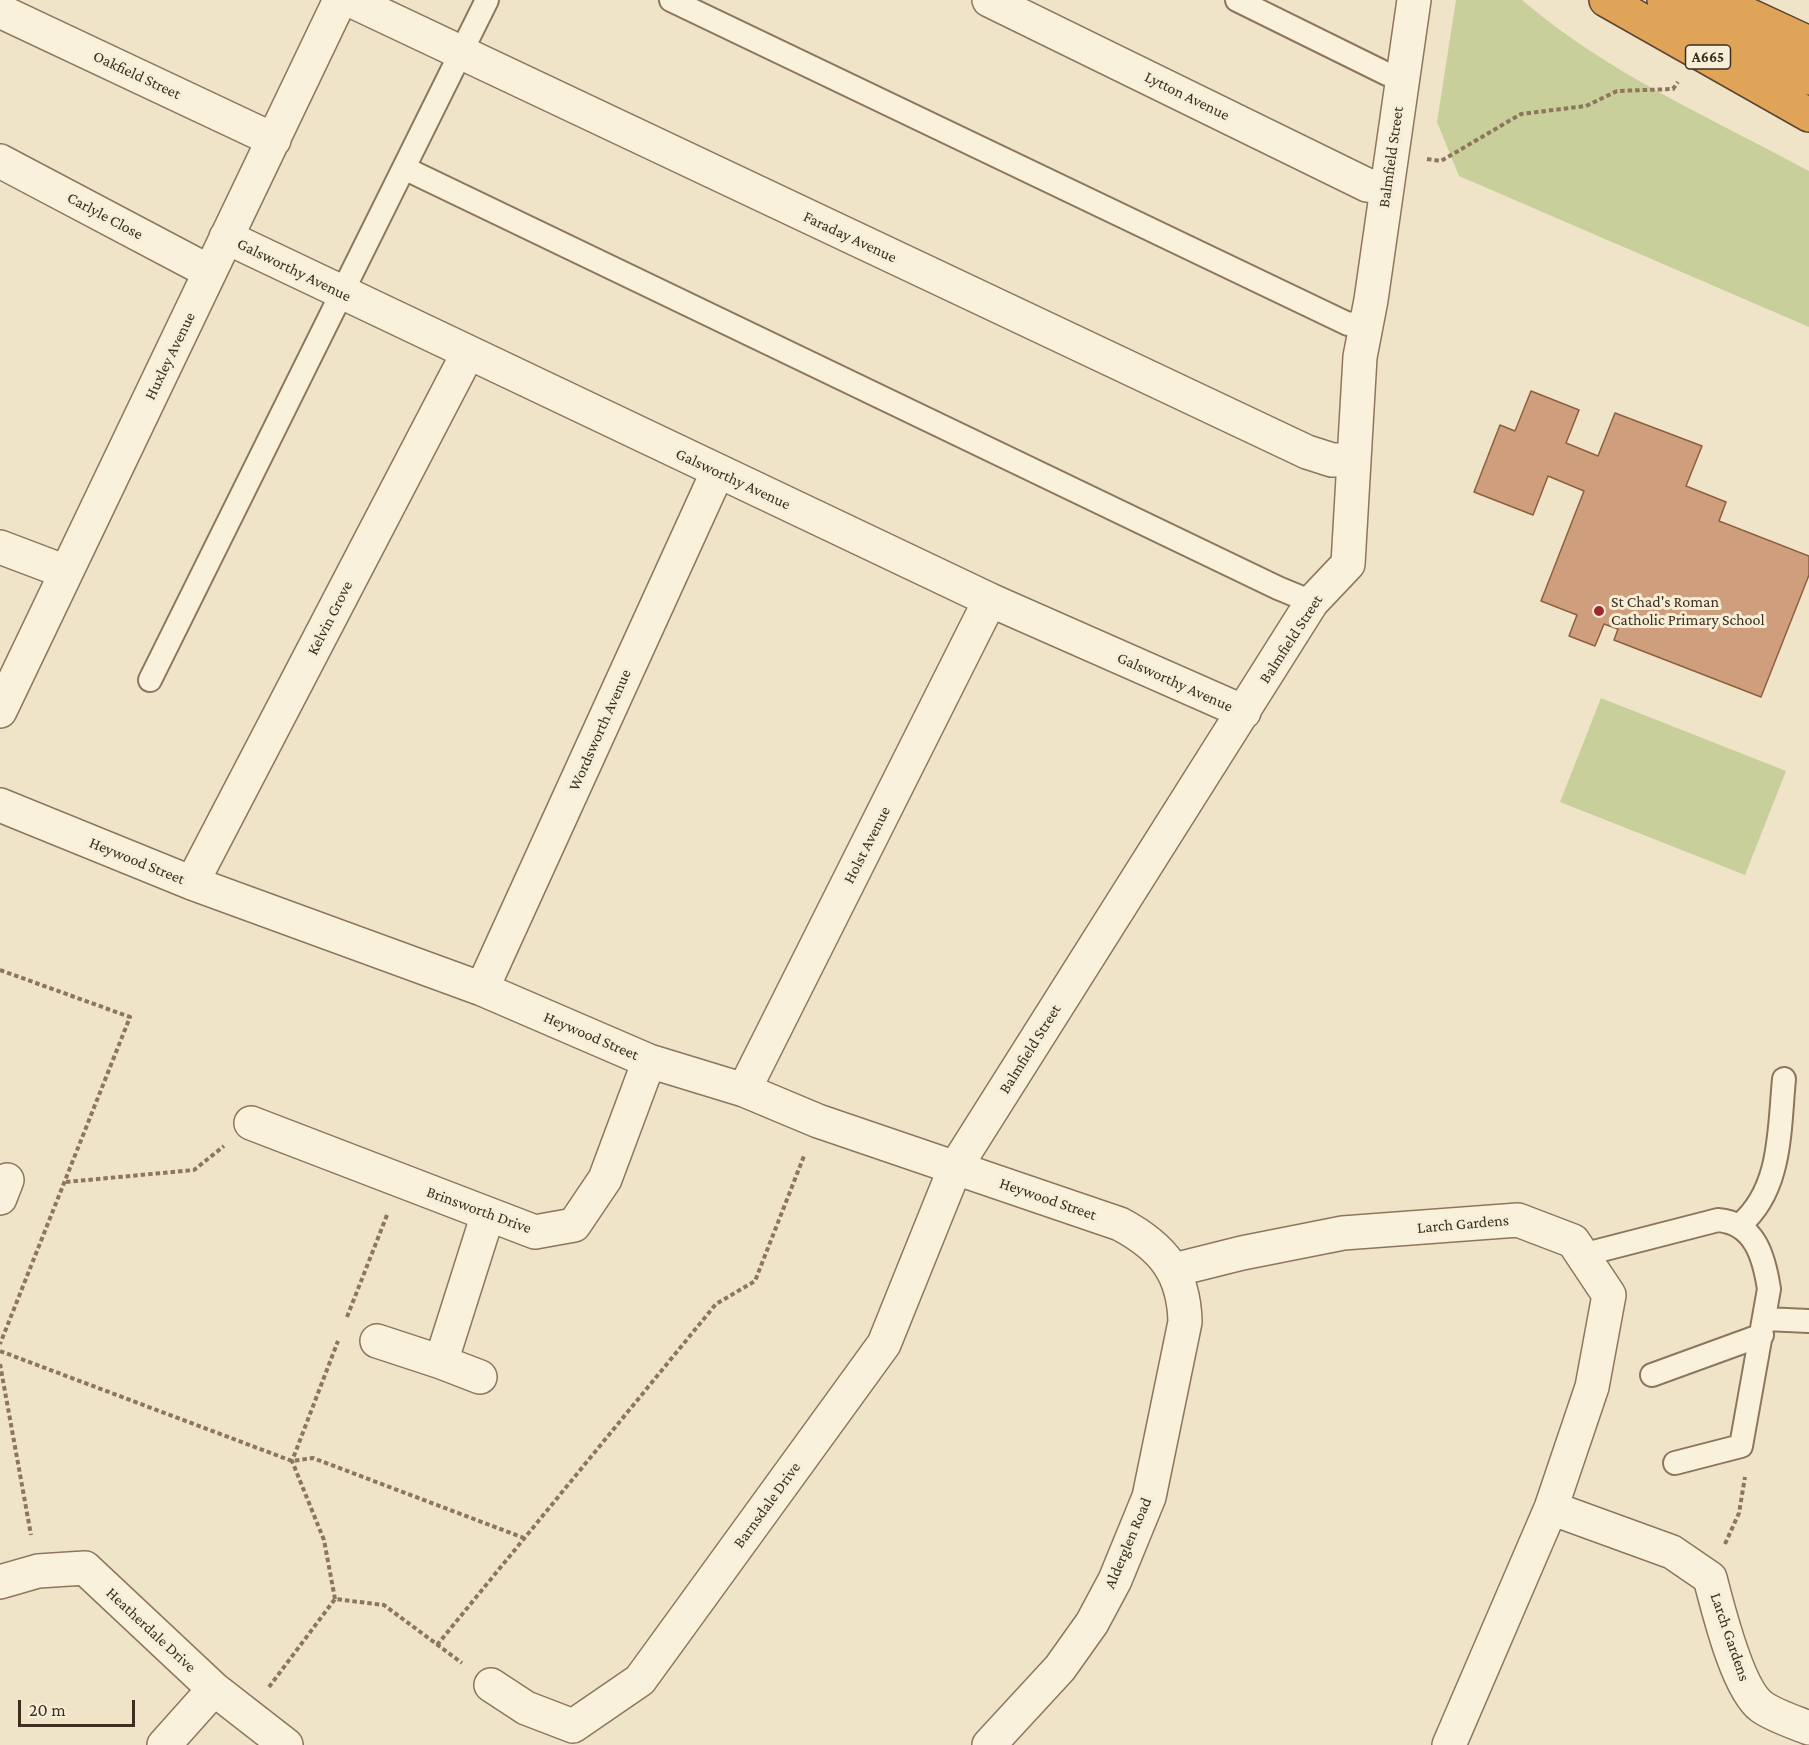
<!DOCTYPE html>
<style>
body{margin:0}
#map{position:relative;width:1809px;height:1745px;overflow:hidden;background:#f0e4c8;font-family:"Crimson Pro",serif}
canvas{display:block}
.scale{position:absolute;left:18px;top:1700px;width:117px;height:27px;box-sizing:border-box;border:3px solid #3d2e20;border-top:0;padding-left:8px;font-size:18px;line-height:21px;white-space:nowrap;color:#3d2e20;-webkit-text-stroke:4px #f7eed8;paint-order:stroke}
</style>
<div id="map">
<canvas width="1809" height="1745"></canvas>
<div class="scale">20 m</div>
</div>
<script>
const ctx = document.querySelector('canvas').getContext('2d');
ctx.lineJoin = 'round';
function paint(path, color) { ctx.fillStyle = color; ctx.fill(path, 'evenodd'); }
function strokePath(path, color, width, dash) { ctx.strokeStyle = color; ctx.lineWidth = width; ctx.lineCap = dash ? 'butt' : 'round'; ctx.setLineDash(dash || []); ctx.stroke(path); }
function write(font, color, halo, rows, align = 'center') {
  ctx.font = font + ' "Crimson Pro",serif'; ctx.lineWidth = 6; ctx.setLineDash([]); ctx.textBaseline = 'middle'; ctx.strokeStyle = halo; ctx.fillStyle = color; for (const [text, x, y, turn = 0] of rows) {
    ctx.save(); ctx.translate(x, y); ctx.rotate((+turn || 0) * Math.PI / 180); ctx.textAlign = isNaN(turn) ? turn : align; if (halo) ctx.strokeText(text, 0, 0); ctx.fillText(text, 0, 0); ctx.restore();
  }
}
paint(new Path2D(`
 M1456,0H1522C1607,73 1711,118 1809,171V327L1459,176L1437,122Z
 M1601,698L1786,771L1745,875L1560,802Z`), '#c9cf9b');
const building = new Path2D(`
 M1531,391L1579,410L1566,443L1598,456L1615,413L1702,446L1686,486L1726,502L1719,521L1809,556V575L1761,697L1614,640L1618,629L1604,624L1595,646L1569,636L1577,615L1541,601L1584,491L1548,476L1533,515L1474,492L1500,425L1515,431Z`);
paint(building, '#cf9f7d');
strokePath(building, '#8d5f41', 1.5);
const lane = new Path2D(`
 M671,0L1348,324L1365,322
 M1237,0L1387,74L1402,76
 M404,168L1278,588L1312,602
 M150,680L487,0
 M1740,1225C1782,1189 1779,1130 1784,1079
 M1582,1255L1718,1220C1755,1223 1764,1257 1769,1289L1741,1446L1675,1463
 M1765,1319L1809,1321
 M1652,1375L1762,1335`);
const street = new Path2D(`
 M350,0L1307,452L1332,460H1354
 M989,0L1367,185L1386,188
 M0,11L274,140
 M0,161L210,272
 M226,237L990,600L1244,712
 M0,547L66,572
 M0,711L340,0
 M0,805L192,883L482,989L649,1061L744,1090L818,1121L1120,1224C1163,1247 1184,1273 1185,1322L1149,1497L1115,1580L1092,1623L1060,1668L989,1745
 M192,883L468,353
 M482,989L718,471
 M744,1090L990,600
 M251,1123L535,1232L574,1225L605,1179L649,1061
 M0,1198L7,1180
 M1174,1270L1242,1253L1343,1233L1518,1220L1573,1241L1609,1295L1592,1387L1551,1508L1672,1552L1710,1578C1718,1608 1737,1689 1762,1707C1775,1716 1794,1722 1809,1728
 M377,1341L441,1362L488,1214
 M441,1362L480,1377
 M0,1582L38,1571L85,1568L214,1689L286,1745
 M491,1685L526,1708L573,1726L640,1680L884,1344L955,1168L1312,602L1348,564L1360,357L1371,300L1414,0
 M164,1745L214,1689
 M1449,1745L1551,1508`);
const highway = new Path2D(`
 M1606,0L1809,115
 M1664,0L1809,78
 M1716,0L1809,43`);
strokePath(lane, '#8d765c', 26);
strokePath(street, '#8d765c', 36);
strokePath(highway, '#5b4430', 36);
strokePath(new Path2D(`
 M1427,159L1441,161L1521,114L1586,106L1617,91L1673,89L1678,82
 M0,970L130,1017L0,1344
 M66,1182L194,1170L224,1146
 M347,1317L387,1215
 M0,1351L292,1461L313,1458L524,1538
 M0,1364L31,1535
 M1725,1544L1739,1513L1745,1477
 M335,1599L324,1540L292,1461L338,1341
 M437,1645L716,1304L755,1281L804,1156
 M269,1687L335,1599L384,1605L462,1663`), '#8d765c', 4, [4.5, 3]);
strokePath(lane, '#faf1dc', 22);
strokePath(street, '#faf1dc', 33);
strokePath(highway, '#e0a458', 33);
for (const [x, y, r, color] of [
 [1599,611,6,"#9e2a2b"]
]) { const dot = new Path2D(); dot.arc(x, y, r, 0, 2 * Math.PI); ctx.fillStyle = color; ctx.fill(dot); strokePath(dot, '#f7eed8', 2); }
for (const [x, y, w] of [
 [1708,57,45]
]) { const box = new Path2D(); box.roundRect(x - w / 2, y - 12, w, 24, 4.5); ctx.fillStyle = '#f7eed8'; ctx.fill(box); strokePath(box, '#3d2e20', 1.5); }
write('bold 15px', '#3d2e20', null, [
 ["A665",1708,57]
]);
write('16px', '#3d2e20', '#f7eed8', [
 ["Oakfield Street",137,75,25],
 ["Lytton Avenue",1187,96,26],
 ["Balmfield Street",1391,157,-82],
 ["Carlyle Close",105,216,28],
 ["Faraday Avenue",850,237,25],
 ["Galsworthy Avenue",294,270,26],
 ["Huxley Avenue",170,356,-64],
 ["Galsworthy Avenue",733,479,25],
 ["Kelvin Grove",330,618,-63],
 ["Balmfield Street",1291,639,-57],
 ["Galsworthy Avenue",1175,682,24],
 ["Wordsworth Avenue",600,730,-66],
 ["Holst Avenue",867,845,-63],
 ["Heywood Street",137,861,22],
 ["Heywood Street",591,1036,23],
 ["Balmfield Street",1030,1049,-58],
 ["Heywood Street",1048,1199,19],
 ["Brinsworth Drive",479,1210,20],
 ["Larch Gardens",1463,1224,-5],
 ["Barnsdale Drive",767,1505,-54],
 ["Alderglen Road",1128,1543,-67],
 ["Heatherdale Drive",151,1630,43],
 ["Larch Gardens",1730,1637,71]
]);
write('16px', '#3d2e20', '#f7eed8', [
 ["St Chad's Roman",1611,602],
 ["Catholic Primary School",1611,620]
], 'left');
</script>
